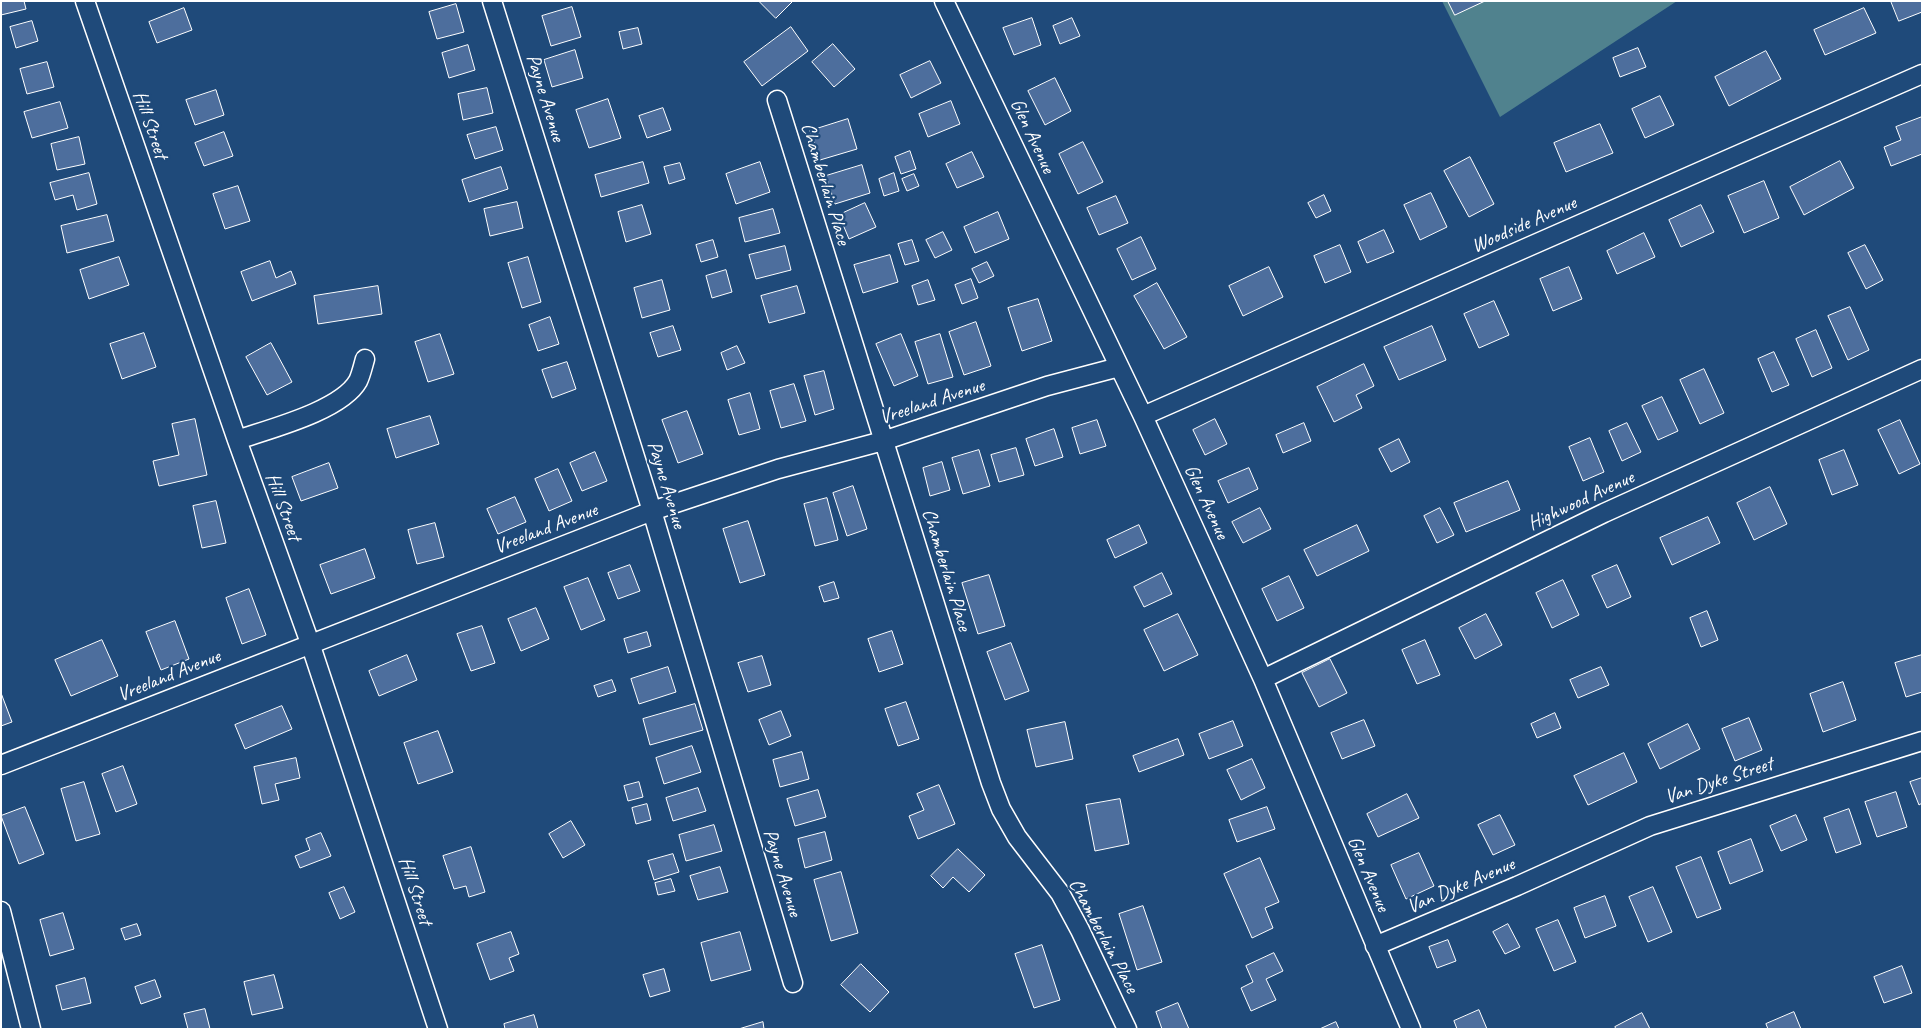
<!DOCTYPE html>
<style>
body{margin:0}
#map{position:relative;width:1923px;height:1030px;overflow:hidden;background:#1f4a7a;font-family:Caveat,sans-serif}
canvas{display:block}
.frame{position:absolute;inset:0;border:2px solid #fff;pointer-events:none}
</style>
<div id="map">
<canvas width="1923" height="1030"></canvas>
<div class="frame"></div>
</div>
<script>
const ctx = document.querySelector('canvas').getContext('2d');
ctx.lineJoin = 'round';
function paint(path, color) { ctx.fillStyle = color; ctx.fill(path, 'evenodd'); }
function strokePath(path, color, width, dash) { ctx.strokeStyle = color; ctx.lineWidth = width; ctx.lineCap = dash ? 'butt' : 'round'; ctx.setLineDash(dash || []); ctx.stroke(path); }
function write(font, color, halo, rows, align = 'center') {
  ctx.font = font + ' Caveat,sans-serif'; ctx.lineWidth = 4.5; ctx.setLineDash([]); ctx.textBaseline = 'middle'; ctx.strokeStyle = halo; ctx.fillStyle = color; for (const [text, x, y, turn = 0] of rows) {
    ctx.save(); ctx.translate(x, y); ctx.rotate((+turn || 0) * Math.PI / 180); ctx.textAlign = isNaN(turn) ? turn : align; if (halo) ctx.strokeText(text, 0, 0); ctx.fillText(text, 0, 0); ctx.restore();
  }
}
paint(new Path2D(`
 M1442,1H1677L1500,117Z`), '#50828e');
const building = new Path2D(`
 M1,1H24L26,9L1,15Z
 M759,1H793L776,18Z
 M1448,1H1485L1455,15Z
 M1891,1H1922V12L1899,21Z
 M456,4L464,32L437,39L429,12Z
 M572,7L581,37L551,46L542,16Z
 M184,8L192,30L157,43L149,22Z
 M1864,8L1876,33L1825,55L1814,30Z
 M1032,18L1041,45L1014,55L1003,28Z
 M1072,18L1080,36L1060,44L1053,26Z
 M32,21L38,41L16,48L10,27Z
 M791,27L808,51L762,86L744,62Z
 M638,28L642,44L623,49L619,32Z
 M833,44L855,69L834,87L812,62Z
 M468,45L475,70L449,78L442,53Z
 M1638,48L1646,67L1620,77L1613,58Z
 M575,50L583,78L552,87L544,60Z
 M1766,51L1781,79L1729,106L1715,77Z
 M930,61L941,83L911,98L900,75Z
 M47,62L54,87L27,94L20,69Z
 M1055,78L1071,111L1045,125L1028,91Z
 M487,88L493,113L463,120L458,94Z
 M216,90L224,115L195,125L186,100Z
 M1660,96L1674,125L1645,138L1632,109Z
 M608,99L621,138L589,148L576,110Z
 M951,101L960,124L928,137L919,114Z
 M60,102L68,128L32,138L24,112Z
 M663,108L671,130L647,138L639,116Z
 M1922,117V154L1891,166L1884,147L1901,140L1896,127Z
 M848,119L857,149L820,160L810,131Z
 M1600,124L1613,153L1566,172L1554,143Z
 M496,127L503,150L475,159L467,135Z
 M224,132L233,156L204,166L195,143Z
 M79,137L85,164L57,170L51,144Z
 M1083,142L1103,182L1078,194L1059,154Z
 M910,151L916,169L901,174L895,157Z
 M972,152L984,177L957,188L946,164Z
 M1470,157L1494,204L1469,217L1444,171Z
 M1840,161L1854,188L1804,215L1790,187Z
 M643,162L649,183L601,197L595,175Z
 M760,162L770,192L736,204L726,174Z
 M680,163L685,179L669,184L664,167Z
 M862,165L870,193L835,204L826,176Z
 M501,167L508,189L469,202L462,180Z
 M89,173L97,204L77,210L73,195L55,200L50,183Z
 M894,173L899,191L884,196L879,179Z
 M914,174L919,186L907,191L902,179Z
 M1764,181L1779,218L1744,233L1728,196Z
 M238,186L250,221L225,229L213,194Z
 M1431,193L1447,227L1420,240L1404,205Z
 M1324,195L1331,211L1316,218L1308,203Z
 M1116,196L1128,223L1099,235L1087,208Z
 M517,202L523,228L490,236L484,209Z
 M865,203L876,227L849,239L839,215Z
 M642,205L651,234L626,242L618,212Z
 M1701,205L1714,232L1681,247L1669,220Z
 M773,209L780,233L745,242L739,218Z
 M998,212L1009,239L975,253L964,227Z
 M107,215L114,241L67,253L61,226Z
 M1384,230L1394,252L1367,263L1358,242Z
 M943,232L952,250L935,258L926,240Z
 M1644,233L1655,257L1617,274L1607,251Z
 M1141,237L1156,269L1132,280L1117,249Z
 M713,240L718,257L701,262L696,245Z
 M912,240L919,261L905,265L898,244Z
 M1340,245L1351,272L1325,283L1314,256Z
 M1865,245L1883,280L1866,289L1848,253Z
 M785,246L791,270L756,279L749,255Z
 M890,255L898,282L863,293L854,265Z
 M119,257L129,285L89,299L80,270Z
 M528,257L541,302L522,308L508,263Z
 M270,261L276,278L291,271L296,284L252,301L241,272Z
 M987,262L994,276L979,283L972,269Z
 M1269,267L1283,297L1243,316L1229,286Z
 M1569,267L1582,299L1553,311L1540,279Z
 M726,270L732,292L712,298L706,276Z
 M971,279L978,298L962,304L955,285Z
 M662,280L670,310L642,318L634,288Z
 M928,280L935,300L918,305L912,286Z
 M1157,283L1187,337L1164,349L1134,296Z
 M378,286L382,314L318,324L314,296Z
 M797,286L805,313L769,323L761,296Z
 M1038,299L1052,341L1022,351L1008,308Z
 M1494,301L1509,335L1479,348L1464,314Z
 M1850,307L1869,350L1848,360L1828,316Z
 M550,317L559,344L538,351L529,325Z
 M976,322L991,366L964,375L949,332Z
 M673,326L681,350L658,357L650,333Z
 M1432,326L1446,360L1399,380L1384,347Z
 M1816,330L1832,368L1812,377L1796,339Z
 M144,333L156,367L122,379L110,344Z
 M440,334L454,374L428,382L415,342Z
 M901,334L918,376L894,386L876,344Z
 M940,334L953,377L928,384L915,342Z
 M271,343L292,382L267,395L246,357Z
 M737,346L745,363L727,370L721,353Z
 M1774,352L1789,385L1772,392L1758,359Z
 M567,362L576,389L552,398L542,370Z
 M1364,364L1374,386L1356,395L1362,408L1334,422L1317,387Z
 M1704,369L1724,413L1700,424L1680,380Z
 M824,371L834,409L815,415L804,376Z
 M794,384L806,421L781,428L770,391Z
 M750,393L760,429L739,435L728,400Z
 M1662,397L1678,431L1658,440L1642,406Z
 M687,411L703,454L678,463L662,420Z
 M430,416L439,444L396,458L387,429Z
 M195,419L207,475L159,486L153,461L179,455L172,424Z
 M1215,419L1227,444L1205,455L1193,430Z
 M1097,420L1106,446L1080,454L1072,428Z
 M1900,420L1920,464L1899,474L1878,430Z
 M1304,423L1311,441L1283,453L1276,435Z
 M1627,423L1641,452L1622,461L1609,431Z
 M1054,429L1063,457L1035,466L1026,439Z
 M1590,438L1604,472L1583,481L1569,447Z
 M1399,439L1410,462L1391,472L1379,449Z
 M1016,448L1024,475L999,482L991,455Z
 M979,450L990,486L963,494L952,458Z
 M1844,450L1858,485L1832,495L1819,460Z
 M595,452L607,481L582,491L570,463Z
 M942,462L950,490L930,496L923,468Z
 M329,463L338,488L301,501L292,477Z
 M1249,468L1258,489L1228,503L1218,481Z
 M558,469L572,501L549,511L535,479Z
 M1508,481L1520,510L1466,532L1454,503Z
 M853,486L867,529L847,536L833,493Z
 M1770,487L1787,524L1754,540L1737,503Z
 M515,497L526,522L498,534L487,509Z
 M827,498L838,540L815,546L804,504Z
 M216,501L226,543L202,548L193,506Z
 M1260,508L1271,529L1243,543L1232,522Z
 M1440,508L1454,535L1437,543L1424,516Z
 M1708,517L1720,543L1672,565L1660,538Z
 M748,521L765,575L740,583L723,529Z
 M435,523L444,557L417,564L408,530Z
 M1139,525L1147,543L1115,558L1107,540Z
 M1357,525L1369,551L1317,576L1304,550Z
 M365,549L375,578L331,594L320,565Z
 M630,565L640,591L618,599L608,573Z
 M1617,565L1631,597L1607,608L1592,576Z
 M1162,573L1172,594L1144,607L1134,587Z
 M989,575L1005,626L978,634L962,583Z
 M1289,576L1304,608L1277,621L1262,589Z
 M588,578L605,620L581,630L564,587Z
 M1563,580L1579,615L1552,628L1536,593Z
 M834,582L839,598L824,602L819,587Z
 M249,589L266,635L242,644L226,598Z
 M536,608L549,639L521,651L508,619Z
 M1707,611L1718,640L1701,647L1690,618Z
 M1178,614L1198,655L1164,671L1144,630Z
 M1486,614L1502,645L1475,659L1459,628Z
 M175,621L189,659L161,670L146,632Z
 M482,626L495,663L471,671L457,634Z
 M892,631L903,664L879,672L868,639Z
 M647,632L651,646L628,653L624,639Z
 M102,640L118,676L71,696L55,660Z
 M1425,640L1440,675L1417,684L1402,650Z
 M1011,643L1029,691L1005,700L987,652Z
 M407,655L417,680L379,696L369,671Z
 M1922,655V692L1906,697L1895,663Z
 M762,656L771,685L748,692L738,663Z
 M1330,659L1347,693L1319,707L1302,673Z
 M668,667L676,692L639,704L631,679Z
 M1601,667L1609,685L1578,698L1570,680Z
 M612,680L616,691L598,697L594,686Z
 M1843,682L1856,720L1823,732L1810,694Z
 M1,693L12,722L1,726Z
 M906,702L919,739L898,746L885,709Z
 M695,704L703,730L650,745L643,719Z
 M282,706L292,729L245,749L235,725Z
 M781,711L791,736L769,745L759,720Z
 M1555,713L1561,728L1537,738L1531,724Z
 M1749,718L1762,750L1735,761L1722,729Z
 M1364,720L1375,746L1342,759L1331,733Z
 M1233,721L1243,746L1209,759L1199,734Z
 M1065,722L1073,759L1036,767L1027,730Z
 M1688,724L1700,749L1660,769L1648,744Z
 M438,731L453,772L418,784L404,743Z
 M1178,739L1184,755L1139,772L1133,756Z
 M692,746L701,772L664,784L656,758Z
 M802,752L809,779L780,787L773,760Z
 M1624,753L1637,782L1588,805L1574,776Z
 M296,758L300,778L275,784L279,800L262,804L254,767Z
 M1252,759L1265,788L1241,800L1227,770Z
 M123,766L137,804L116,812L102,774Z
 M1922,778V803L1919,805L1910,782Z
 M84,782L100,834L76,841L61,789Z
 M639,782L643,797L628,801L624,786Z
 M939,785L955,824L918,839L909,816L924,810L917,794Z
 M698,788L706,811L673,821L666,798Z
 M818,790L826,817L795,826L787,799Z
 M1896,792L1907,827L1877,837L1865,802Z
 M1407,794L1419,818L1378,837L1367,814Z
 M1120,799L1129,844L1095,851L1086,805Z
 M647,804L651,820L636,824L632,808Z
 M25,807L44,854L19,864L1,816Z
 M1267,807L1275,829L1237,842L1229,820Z
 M1849,809L1861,844L1836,853L1824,818Z
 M1500,815L1515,845L1493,855L1478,825Z
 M1796,815L1807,840L1781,851L1770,826Z
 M571,821L585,845L563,858L549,834Z
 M714,825L722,851L686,861L679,835Z
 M825,832L832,860L805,868L798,839Z
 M321,833L331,856L300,868L295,856L310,850L306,839Z
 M1751,839L1763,871L1730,884L1718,852Z
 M471,847L485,892L469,897L466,886L454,889L443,856Z
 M958,849L985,875L969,892L953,877L943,888L931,876Z
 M1419,853L1434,886L1406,899L1391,865Z
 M673,854L679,872L654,880L648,861Z
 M1701,857L1721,909L1697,918L1676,867Z
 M1260,858L1279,902L1265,908L1273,928L1252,938L1224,874Z
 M720,867L728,892L698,900L690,876Z
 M841,872L858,933L831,941L814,880Z
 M671,879L675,891L658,895L655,883Z
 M344,887L355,912L340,919L329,893Z
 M1653,887L1672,932L1648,942L1629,897Z
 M1605,896L1616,926L1585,938L1574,908Z
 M1143,906L1162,962L1137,970L1119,914Z
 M63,913L74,949L50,956L40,920Z
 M1558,920L1576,962L1554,971L1536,929Z
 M137,924L141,935L125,940L121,929Z
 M1508,924L1520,947L1505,954L1493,932Z
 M511,932L519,954L509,958L514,971L490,980L477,944Z
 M740,932L751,970L711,981L701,943Z
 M1448,940L1456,961L1437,968L1429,947Z
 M1042,945L1060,1000L1034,1008L1015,954Z
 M1274,953L1283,971L1266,979L1276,1000L1251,1011L1241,988L1253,982L1246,966Z
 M861,964L889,992L870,1012L841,985Z
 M1902,966L1912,993L1884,1003L1874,977Z
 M664,969L670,991L650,997L643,975Z
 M274,975L283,1008L252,1015L244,982Z
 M85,978L91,1003L62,1010L56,986Z
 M155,980L161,997L141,1004L135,987Z
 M1178,1003L1189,1029H1162L1156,1012Z
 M205,1009L210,1029H188L184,1014Z
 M1479,1010L1487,1029H1457L1454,1021Z
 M1794,1012L1801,1029H1768L1766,1024Z
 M1642,1013L1650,1029H1616L1615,1027Z
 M534,1015L538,1029H505L504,1024Z
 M763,1022L764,1029H739Z
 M1336,1022L1339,1029H1320Z`);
paint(building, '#4d6e9d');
strokePath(building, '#fff', 1);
const minor = new Path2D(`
 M85,1L237,440L310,643L438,1029
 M492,1L652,511L793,983
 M944,1L1143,416L1263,679L1411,1029
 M777,100L991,783L1001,809L1017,837L1060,893L1080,930L1127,1029
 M1143,416L1922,74
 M237,440C269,429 341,411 358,381C361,375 363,366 365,359
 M1263,679L1604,513L1922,369
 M1,765L652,511L778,469L883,441L1047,386L1119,367
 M1,911L31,1029
 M1375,946L1517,886L1650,826L1922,741`);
strokePath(minor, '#fff', 21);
strokePath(minor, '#1f4a7a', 18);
write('20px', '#fff', '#1f4a7a', [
 ["Payne Avenue",545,98,73],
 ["Hill Street",150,125,71],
 ["Glen Avenue",1032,136,65],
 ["Chamberlain Place",825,184,73],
 ["Woodside Avenue",1524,225,-24],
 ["Vreeland Avenue",932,402,-18],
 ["Payne Avenue",666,485,73],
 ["Highwood Avenue",1581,501,-25],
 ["Glen Avenue",1206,502,65],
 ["Hill Street",283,507,70],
 ["Vreeland Avenue",546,529,-21],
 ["Chamberlain Place",946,570,73],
 ["Vreeland Avenue",169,676,-22],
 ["Van Dyke Street",1719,781,-18],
 ["Payne Avenue",782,873,73],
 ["Glen Avenue",1368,874,67],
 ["Van Dyke Avenue",1461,886,-23],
 ["Hill Street",415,891,72],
 ["Chamberlain Place",1103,936,62]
]);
</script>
